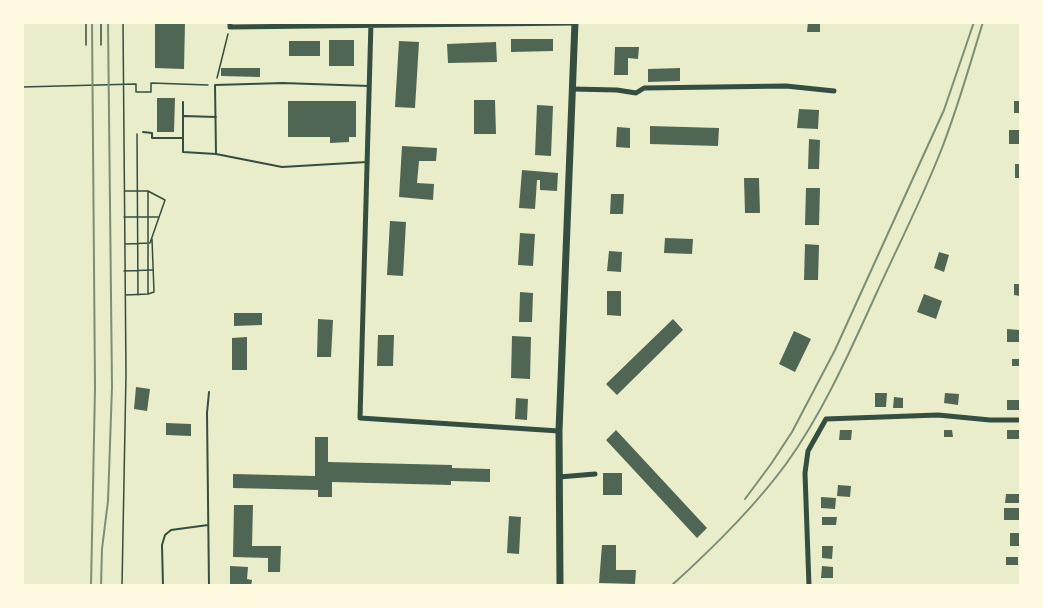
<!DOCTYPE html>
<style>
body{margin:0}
#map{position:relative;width:1043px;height:608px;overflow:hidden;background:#e9edc9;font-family:Spectral,serif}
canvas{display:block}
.frame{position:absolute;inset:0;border:24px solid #fefae0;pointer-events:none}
</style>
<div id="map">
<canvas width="1043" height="608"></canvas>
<div class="frame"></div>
</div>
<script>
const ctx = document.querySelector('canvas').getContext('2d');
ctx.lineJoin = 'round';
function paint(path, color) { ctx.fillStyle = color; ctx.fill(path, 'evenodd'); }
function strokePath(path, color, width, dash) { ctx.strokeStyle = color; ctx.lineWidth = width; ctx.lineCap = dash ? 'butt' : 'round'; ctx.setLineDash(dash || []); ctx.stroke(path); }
paint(new Path2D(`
 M155,22H185L184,69L155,68Z
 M808,22H820V32H807Z
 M511,39H553V51L511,52Z
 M329,40H354V66H329Z
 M289,41H320V56H289Z
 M399,41L419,42L415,108L395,107Z
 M496,42L497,62L448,63L447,44Z
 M615,47H639L638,59L628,58V75H614Z
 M221,68H260V77L221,76Z
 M680,68V81L648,82V69Z
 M157,98H175L174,132H157Z
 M474,100H495L496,134H474Z
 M288,101H356V137H349V142L330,143V137H288Z
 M1014,101H1020V113H1014Z
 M537,105L553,106L551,156L535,155Z
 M799,109L819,110L818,129L797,128Z
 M650,126L719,128L718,146L650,144Z
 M617,127L630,128V148L616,147Z
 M1009,130H1020V144H1009Z
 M809,139L820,140L819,169H808Z
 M402,146L437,148L436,161H419L417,183L434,184L433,200L399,197Z
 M1015,164H1020V178H1015Z
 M522,170L558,173L557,191L540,190V180H537L535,209L519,208Z
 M744,178H759L760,213H745Z
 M806,188H820L819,225H805Z
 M611,194H624L623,214H610Z
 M390,221L406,222L403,276L387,275Z
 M520,233L535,234L533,266L518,265Z
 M665,238L693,239L692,254L664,253Z
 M805,244L819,245L818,280H804Z
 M609,251L622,252L621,272L607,271Z
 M939,252L949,255L944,272L934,268Z
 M1014,284H1020V296L1014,295Z
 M607,291H621V316L607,315Z
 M520,292L533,293L532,322H519Z
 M924,294L942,301L936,319L917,312Z
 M234,313H262V325L234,326Z
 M318,319L333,320L331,357H317Z
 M673,319L683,330L617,395L606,384Z
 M1007,329L1019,330V342H1007Z
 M794,331L811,339L795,372L779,364Z
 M378,335H394L393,366H377Z
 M512,336L531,337L530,379L511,378Z
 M247,337V370H232V338Z
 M1012,359H1020V366H1012Z
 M136,387L150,389L147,411L134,409Z
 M875,393H887L886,407H875Z
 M945,393L959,394L958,405L944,403Z
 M894,397L903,398V408H893Z
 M516,398L528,399L527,420L515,419Z
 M1007,400H1020V410H1007Z
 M166,423L191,424V436L166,435Z
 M616,430L707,528L697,538L606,440Z
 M840,430H852L851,440H839Z
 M944,430H952L953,437H944Z
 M1007,430H1020V439H1007Z
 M315,437H328V462L452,465V468L490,469V482L451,481V485L332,482V497H318V490L233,488V474L315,476Z
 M603,473H622V495H603Z
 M838,485L851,486L850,497L837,496Z
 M1006,494H1020V503H1005Z
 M821,497L836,498L835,509L821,508Z
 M234,505H253L252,546H281L280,572H268V558L233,557Z
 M1004,508H1019V520H1004Z
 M509,516L521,517L519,554L507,553Z
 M822,517H837L836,525H822Z
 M1010,533H1019V546H1010Z
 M602,545H616V570H636L635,584L599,583Z
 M822,546H833L832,559L822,558Z
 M1006,557H1018V565H1006Z
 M230,566L248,567L247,579L252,580L251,586H230Z
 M822,566L833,567V578H821Z`), '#4f6655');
strokePath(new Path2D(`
 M86,22V45
 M101,22V45
 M217,78L228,34
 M22,87L136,84V92H151V83L208,85
 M137,134L138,295
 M125,191H148L165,200L150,243L125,244
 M124,217H158
 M124,271L152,270
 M148,294L154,292L152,239
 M126,295L148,294V191
 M122,586L126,374L123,22`), '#344e41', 1.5);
strokePath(new Path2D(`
 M183,102V152L216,154
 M184,116L216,117
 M143,132L152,133V138H183
 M367,162L282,167L216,154L215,85L283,83L369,86
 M209,392L207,413L209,586
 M163,586L162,545L165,535L171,530L208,525`), '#344e41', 2);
strokePath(new Path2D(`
 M230,22V27L575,23
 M371,22L360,418L559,431
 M572,89L617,90L636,93L644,88L786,86L834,91
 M559,477L595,474
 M809,586L805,473L808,451L826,419L938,415L990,420H1020`), '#344e41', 5);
strokePath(new Path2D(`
 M560,586L559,431L575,22`), '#344e41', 7);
strokePath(new Path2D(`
 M745,499L771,464L792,432L835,350L944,110L974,22
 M91,586L95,388L92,22
 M101,586L102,549L108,501L112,387L108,22
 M671,586C712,549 753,509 786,464C824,411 850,351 877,292C899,244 923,197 942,148C958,107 970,64 983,22`), '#7c8e77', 2);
</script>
